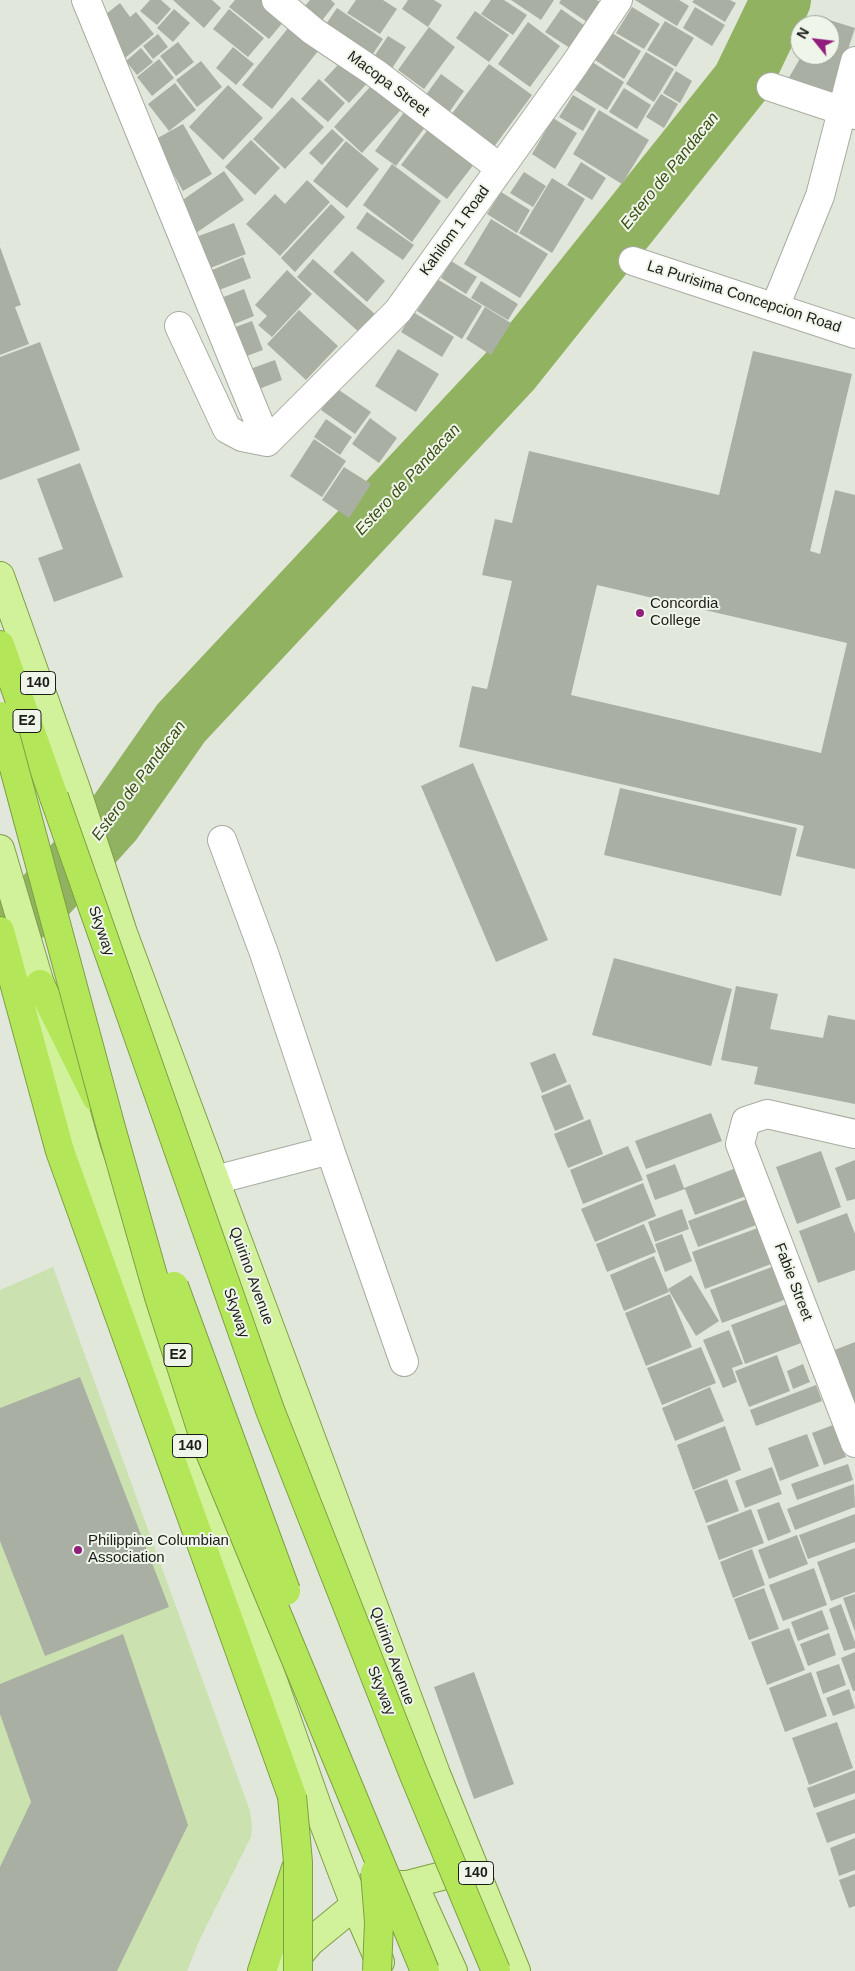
<!DOCTYPE html>
<style>
body{margin:0}
#map{position:relative;width:855px;height:1971px;overflow:hidden;background:#e2e7db;font-family:Helvetica,sans-serif}
canvas{display:block}
.north{position:absolute;left:790px;top:15px;width:50px;height:50px;box-sizing:border-box;background:#eff5e9;border:1px solid #9a9f96;border-radius:50%;rotate:299deg;font-size:14px;font-weight:700;line-height:20px;text-align:center;color:#1b1d19}
.north::after{content:'';display:block;margin:auto;width:18px;height:22px;background:#911d7c;clip-path:polygon(50% 0,100% 100%,50% 72%,0 100%)}
</style>
<div id="map">
<canvas width="855" height="1971"></canvas>
<div class="north">N</div>
</div>
<script>
const ctx = document.querySelector('canvas').getContext('2d');
ctx.lineJoin = 'round';
function paint(path, color) { ctx.fillStyle = color; ctx.fill(path, 'evenodd'); }
function strokePath(path, color, width, dash) { ctx.strokeStyle = color; ctx.lineWidth = width; ctx.lineCap = dash ? 'butt' : 'round'; ctx.setLineDash(dash || []); ctx.stroke(path); }
function write(font, color, halo, rows, align = 'center') {
  ctx.font = font + ' Helvetica,sans-serif'; ctx.lineWidth = 4; ctx.setLineDash([]); ctx.textBaseline = 'middle'; ctx.strokeStyle = halo; ctx.fillStyle = color; for (const [text, x, y, turn = 0] of rows) {
    ctx.save(); ctx.translate(x, y); ctx.rotate((+turn || 0) * Math.PI / 180); ctx.textAlign = isNaN(turn) ? turn : align; if (halo) ctx.strokeText(text, 0, 0); ctx.fillText(text, 0, 0); ctx.restore();
  }
}
paint(new Path2D(`
 M53,1267L250,1811L252,1825L251,1837L200,1939L187,1971H0V1290Z`), '#cbe1af');
strokePath(new Path2D(`
 M0,931L38,904L112,822L181,723L511,370L742,81L781,0`), '#91b261', 60);
paint(new Path2D(`
 M150,0H161L171,9L157,25L140,11Z
 M173,0H212L221,8L204,28Z
 M235,0H273L290,14L269,39L229,7Z
 M310,0H331L335,4L316,28L298,14Z
 M356,0H383L397,9L380,34L347,13Z
 M408,0H434L442,5L428,27L402,9Z
 M491,0H504L527,15L513,35L481,14Z
 M511,0H554L541,20Z
 M561,0H597L603,4L590,24L559,3Z
 M635,0H679L689,6L677,26Z
 M694,0H730L736,3L725,22L692,2Z
 M120,3L130,17L136,12L154,34L125,58L106,14Z
 M632,7L660,24L644,49L616,33Z
 M695,7L725,25L712,46L683,28Z
 M337,8L383,39L366,64L320,33Z
 M174,9L190,23L173,42L157,28Z
 M229,9L264,38L248,57L213,29Z
 M561,9L588,28L573,50L545,32Z
 M475,11L509,35L489,62L456,38Z
 M823,18L855,28L833,95L787,81L802,55H830V25H819Z
 M665,21L694,38L676,67L647,50Z
 M293,22L322,46L272,109L242,85Z
 M528,22L560,46L530,87L498,64Z
 M429,27L455,47L424,89L398,70Z
 M612,33L641,51L624,79L595,60Z
 M158,34L168,47L153,59L143,46Z
 M388,36L406,47L387,76L369,64Z
 M178,42L194,62L176,76L160,56Z
 M233,47L254,64L236,85L216,68Z
 M141,48L153,62L137,75L126,61Z
 M646,52L674,69L654,102L626,84Z
 M346,56L371,79L349,103L324,80Z
 M159,59L174,78L152,96L137,77Z
 M201,61L222,87L197,107L176,80Z
 M592,62L624,82L607,110L575,90Z
 M489,64L532,95L488,155L445,123Z
 M676,71L692,81L680,103L663,93Z
 M441,74L464,91L443,121L420,103Z
 M379,77L407,103L362,153L334,127Z
 M319,79L345,103L328,122L301,99Z
 M175,83L196,110L169,131L148,104Z
 M228,85L263,118L223,160L189,127Z
 M624,88L651,105L637,129L609,112Z
 M661,94L678,104L664,128L646,117Z
 M573,95L596,109L583,131L559,117Z
 M292,97L324,127L285,169L253,139Z
 M408,107L429,122L396,166L375,151Z
 M599,110L649,140L622,184L573,154Z
 M553,118L577,133L555,169L532,154Z
 M183,124L212,174L183,191L154,140Z
 M432,124L478,159L447,199L401,165Z
 M332,129L344,140L322,165L309,153Z
 M251,140L280,168L255,195L225,167Z
 M346,141L379,169L347,208L313,181Z
 M581,162L606,178L592,200L567,185Z
 M392,164L441,201L412,242L363,205Z
 M224,171L244,200L196,233L177,204Z
 M524,172L546,186L533,207L510,193Z
 M552,178L585,199L552,253L519,233Z
 M307,180L330,202L280,256L246,224L275,194L285,204Z
 M501,192L530,210L517,233L487,214Z
 M331,204L345,217L295,272L281,258Z
 M367,212L414,245L403,260L356,228Z
 M491,219L548,254L520,298L464,264Z
 M234,223L246,254L208,269L196,237Z
 M0,247L21,305L15,307L29,344L0,355Z
 M352,251L385,281L367,302L333,272Z
 M243,257L251,278L219,290L212,270Z
 M313,259L376,315L360,333L297,277Z
 M451,261L477,277L466,294L441,278Z
 M287,270L312,294L272,337L258,325L267,316L255,305Z
 M437,279L482,306L462,339L417,311Z
 M481,281L518,304L508,320L471,298Z
 M244,289L254,316L232,325L221,298Z
 M485,307L511,323L491,355L466,339Z
 M299,310L338,346L306,380L267,344Z
 M413,312L454,337L442,357L401,332Z
 M252,321L263,350L244,357L233,328Z
 M40,342L80,450L0,480V357Z
 M398,349L439,374L416,412L375,386Z
 M753,351L852,374L810,551L820,554L835,490L855,495V869L796,856L804,826L459,747L472,686L487,689L512,581L482,575L495,519L512,523L529,451L719,495ZM597,585L847,643L821,753L571,695Z
 M275,360L282,380L259,389L250,369Z
 M336,388L371,412L355,434L321,410Z
 M370,418L397,438L379,463L352,444Z
 M326,419L352,437L340,455L314,437Z
 M314,439L346,461L322,497L290,476Z
 M80,463L123,577L54,602L38,558L63,549L37,479Z
 M344,467L371,484L349,518L322,500Z
 M473,763L548,940L496,962L421,786Z
 M620,788L797,828L781,896L604,855Z
 M614,958L732,989L711,1066L592,1035Z
 M736,986L778,994L770,1029L823,1038L828,1015L855,1020V1104L754,1084L758,1067L721,1060Z
 M555,1053L567,1082L542,1093L530,1063Z
 M570,1084L584,1119L555,1131L541,1096Z
 M711,1113L722,1141L646,1169L635,1141Z
 M590,1119L603,1154L568,1168L554,1134Z
 M628,1146L643,1180L583,1204L570,1170Z
 M821,1151L841,1207L797,1224L776,1167Z
 M855,1160V1199L847,1201L835,1168Z
 M675,1164L684,1188L736,1168L746,1196L695,1215L685,1189L655,1200L646,1175Z
 M643,1183L656,1216L595,1242L581,1209Z
 M747,1199L756,1225L698,1247L688,1221Z
 M682,1209L689,1229L655,1242L648,1222Z
 M847,1213L855,1234V1270L818,1283L799,1231Z
 M644,1224L656,1252L607,1272L596,1244Z
 M758,1228L771,1264L705,1289L692,1252Z
 M682,1234L692,1261L665,1272L655,1244Z
 M654,1256L669,1292L624,1311L610,1275Z
 M772,1267L784,1300L722,1323L710,1290Z
 M691,1275L719,1321L696,1336L668,1289Z
 M670,1294L692,1347L646,1366L625,1313Z
 M787,1304L801,1343L745,1364L731,1325Z
 M729,1330L743,1364L732,1368L737,1382L723,1388L703,1340Z
 M855,1342V1408L832,1351Z
 M701,1347L716,1383L662,1405L647,1368Z
 M777,1355L790,1391L749,1407L735,1371Z
 M803,1364L810,1382L793,1389L787,1371Z
 M80,1377L169,1607L45,1656L0,1541V1408Z
 M816,1385L822,1401L756,1426L750,1410Z
 M710,1387L724,1421L675,1441L662,1408Z
 M833,1425L846,1457L824,1465L812,1433Z
 M725,1426L741,1470L693,1490L677,1445Z
 M807,1434L819,1466L780,1481L768,1448Z
 M848,1464L853,1480L797,1500L791,1484Z
 M772,1467L782,1494L745,1508L735,1481Z
 M727,1479L739,1511L706,1523L694,1491Z
 M854,1484L855,1507L795,1530L787,1509Z
 M779,1502L791,1532L768,1541L757,1510Z
 M751,1509L764,1543L719,1560L707,1526Z
 M855,1514V1542L808,1559L799,1535Z
 M797,1535L808,1564L769,1579L758,1550Z
 M855,1548V1592L831,1601L817,1562Z
 M752,1549L765,1585L733,1598L720,1562Z
 M814,1568L827,1605L783,1621L769,1585Z
 M764,1588L779,1629L749,1640L734,1599Z
 M855,1594V1632L843,1598Z
 M841,1604L855,1642V1648L844,1651L829,1609Z
 M822,1610L829,1629L798,1641L791,1622Z
 M789,1628L805,1670L767,1685L751,1642Z
 M829,1633L836,1655L808,1666L800,1644Z
 M123,1634L188,1825L117,1971H0V1867L31,1802L0,1714V1684Z
 M855,1652V1691H853L841,1658Z
 M839,1664L846,1685L823,1694L816,1672Z
 M474,1672L514,1784L474,1799L434,1687Z
 M811,1672L827,1716L785,1732L769,1688Z
 M849,1689L855,1708L833,1716L826,1698Z
 M837,1722L853,1768L809,1785L792,1738Z
 M855,1770V1793L814,1808L807,1788Z
 M855,1799V1833L827,1843L816,1813Z
 M855,1838V1870L839,1876L830,1848Z
 M855,1874V1906L849,1908L839,1880Z`), '#aaafa4');
const minor = new Path2D(`
 M86,0L267,442
 M276,0L313,31L374,72L500,168
 M771,87L855,115
 M633,261L855,334
 M775,307L820,196L855,61
 M179,326L227,429L242,437L267,442
 M267,442L398,311L575,64L618,0
 M855,1134L767,1114L746,1121L740,1144L855,1443
 M330,1150L404,1362
 M215,1180L330,1150L264,953L222,840`);
const major = new Path2D(`
 M0,576L76,789L123,933L215,1180L436,1774L516,1971
 M0,849L40,984L87,1152L316,1803L355,1905L380,1962
 M407,1885L473,1868
 M288,1968L310,1942L355,1905L393,1885H407L418,1894L453,1971`);
const highway = new Path2D(`
 M0,645L54,797
 M0,931L60,1151L292,1796
 M40,984L96,1097
 M262,1971L296,1868`);
strokePath(minor, '#a7aca1', 30);
strokePath(major, '#7ea043', 30);
strokePath(highway, '#7ea043', 30);
strokePath(minor, '#fff', 28);
strokePath(major, '#d1f19b', 28);
strokePath(highway, '#b3e759', 28);
const highwayBridge = new Path2D(`
 M0,716L111,1128L159,1297L204,1438L425,1971
 M54,797L270,1410L414,1775L496,1971
 M174,1286L286,1591
 M292,1796L298,1862V1971
 M375,1872L379,1922L377,1971`);
strokePath(highwayBridge, '#7ea043', 30, []);
strokePath(highwayBridge, '#b3e759', 28);
for (const [x, y, r, color] of [
 [640,613,5,"#911d7c"],
 [78,1550,5,"#911d7c"]
]) { const dot = new Path2D(); dot.arc(x, y, r, 0, 2 * Math.PI); ctx.fillStyle = color; ctx.fill(dot); strokePath(dot, '#eff5e9', 2); }
for (const [x, y, w] of [
 [38,683,35],
 [27,721,28],
 [178,1355,28],
 [190,1446,35],
 [476,1873,35]
]) { const box = new Path2D(); box.roundRect(x - w / 2, y - 11.5, w, 23, 4); ctx.fillStyle = '#eff5e9'; ctx.fill(box); strokePath(box, '#1b1d19', 1); }
write('bold 14px', '#1b1d19', null, [
 ["140",38,683],
 ["E2",27,721],
 ["E2",178,1355],
 ["140",190,1446],
 ["140",476,1873]
]);
write('15px', '#1b1d19', '#eff5e9', [
 ["Macopa Street",388,84,37],
 ["Kahilom 1 Road",455,231,-54],
 ["La Purisima Concepcion Road",744,297,18],
 ["Skyway",101,931,71],
 ["Quirino Avenue",251,1276,70],
 ["Fabie Street",793,1282,69],
 ["Skyway",236,1313,71],
 ["Quirino Avenue",392,1656,70],
 ["Skyway",381,1691,68]
]);
write('15px', '#1b1d19', '#eff5e9', [
 ["Concordia",650,604],
 ["College",650,621],
 ["Philippine Columbian",88,1541],
 ["Association",88,1558]
], 'left');
write('italic 16px', '#394d13', '#eff5e9', [
 ["Estero de Pandacan",670,171,-51],
 ["Estero de Pandacan",408,480,-47],
 ["Estero de Pandacan",139,781,-53]
]);
</script>
